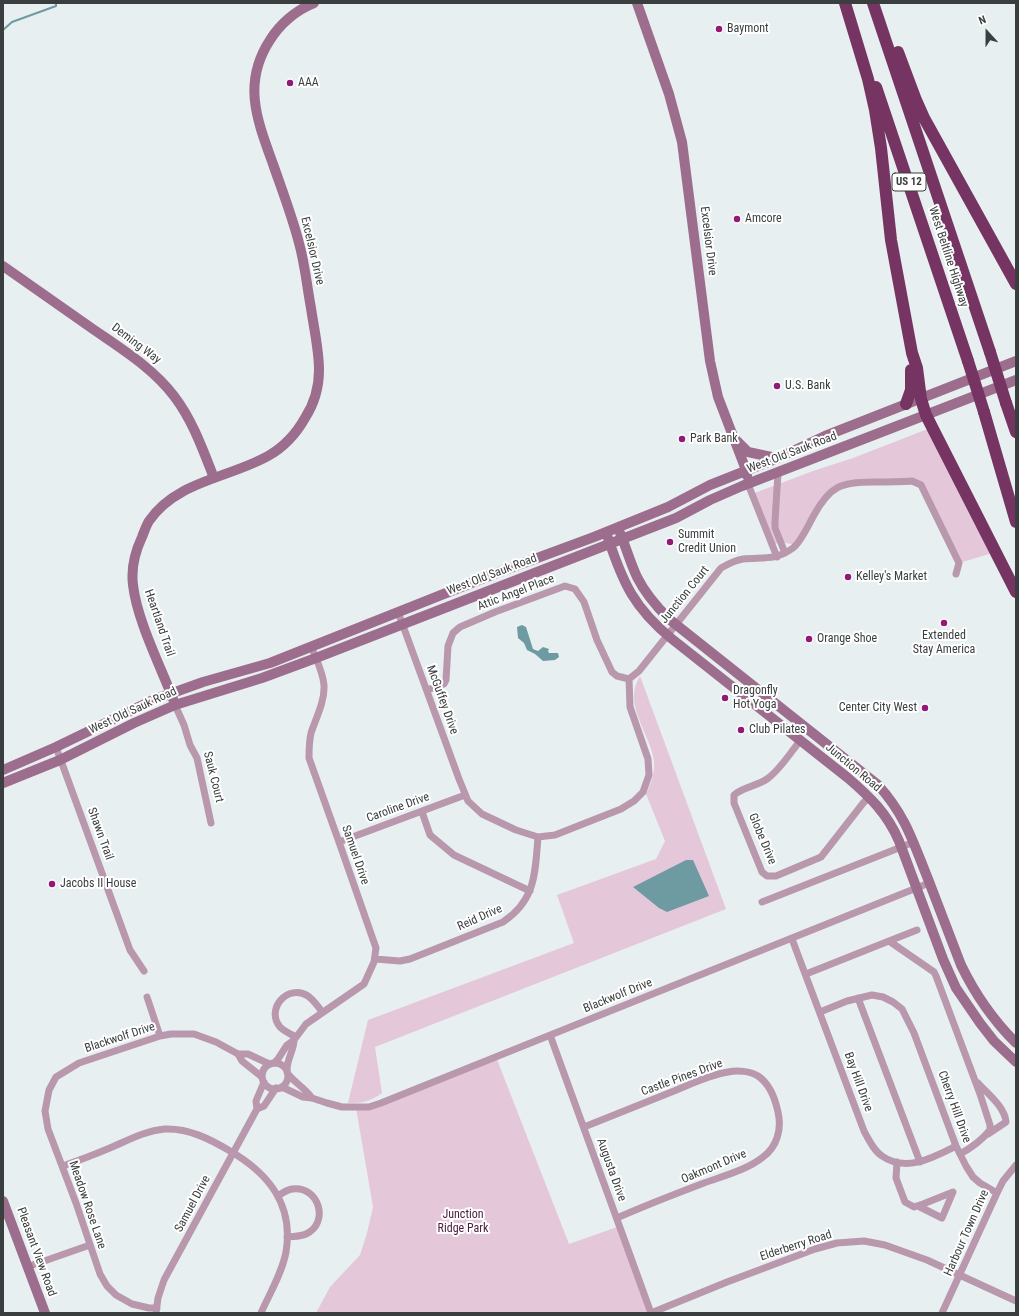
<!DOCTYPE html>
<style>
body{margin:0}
#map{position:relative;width:1019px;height:1316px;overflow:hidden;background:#e7eff1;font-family:"Roboto Condensed",sans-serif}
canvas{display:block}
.frame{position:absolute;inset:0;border:4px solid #3a3e3e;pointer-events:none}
.north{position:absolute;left:967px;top:12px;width:40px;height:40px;-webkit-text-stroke:3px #fff;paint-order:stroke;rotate:339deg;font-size:11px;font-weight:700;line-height:16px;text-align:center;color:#3a3e3e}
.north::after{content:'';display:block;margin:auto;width:14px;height:18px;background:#3a3e3e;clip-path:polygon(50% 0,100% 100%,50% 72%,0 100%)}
</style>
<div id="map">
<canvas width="1019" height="1316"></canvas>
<div class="frame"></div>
<div class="north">N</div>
</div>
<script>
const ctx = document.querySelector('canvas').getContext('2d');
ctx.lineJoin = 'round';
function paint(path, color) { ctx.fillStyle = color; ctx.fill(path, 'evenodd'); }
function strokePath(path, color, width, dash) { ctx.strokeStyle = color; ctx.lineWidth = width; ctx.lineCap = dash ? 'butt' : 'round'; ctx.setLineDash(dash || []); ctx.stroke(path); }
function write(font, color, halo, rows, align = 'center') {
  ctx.font = font + ' "Roboto Condensed",sans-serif'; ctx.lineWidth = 4; ctx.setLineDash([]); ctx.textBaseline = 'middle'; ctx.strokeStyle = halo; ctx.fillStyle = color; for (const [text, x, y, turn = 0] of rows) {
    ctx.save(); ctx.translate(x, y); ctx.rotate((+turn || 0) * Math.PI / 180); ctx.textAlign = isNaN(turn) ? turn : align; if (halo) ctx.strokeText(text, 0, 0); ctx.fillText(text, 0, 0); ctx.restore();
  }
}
paint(new Path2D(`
 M925,430H931L996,552L959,563L921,485L853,482L827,496L796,545L781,542L772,545L752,494L813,471L853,458Z
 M640,676L726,909L375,1047L382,1093C370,1102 362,1103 348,1103L368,1020L574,943L557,895L656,859L665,841L646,794C651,784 655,773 654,761C650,732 622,705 640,676Z
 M496,1057L569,1244L620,1226L651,1313H316L330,1287L360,1255L367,1233L373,1207L356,1108L369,1107Z`), '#e5c7da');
paint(new Path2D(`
 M522,625L526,627L533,649L538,651L543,647L549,649L548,651L549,653H558L559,657L555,660L543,661L535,654L527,650L524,643L518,638L517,627Z
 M686,860H693L709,896L667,912L659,908L633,887Z`), '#6e9ba2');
strokePath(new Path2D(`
 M3,30L12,22L56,6V3`), '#6e9ba2', 2);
strokePath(new Path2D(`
 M778,473L775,521V528L785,553
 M748,484L777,557
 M398,612L459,779L468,801L482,814L516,830L538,837L555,835L621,809L634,801L643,792L649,775L648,759L630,707L629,679
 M427,690L444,684L446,680L448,646L453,633L460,627L495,612L565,586L575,589L584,602L597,640L612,672L617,676L629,679L639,671L721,568C728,564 735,560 743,559C763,557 775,561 793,548C801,542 809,524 814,515C830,486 841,482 873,482C886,482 899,482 912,481L921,485L959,563L956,574
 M175,705L184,725L190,745L197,758L211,823
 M800,741C790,753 780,770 767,779C757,786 743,787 734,795V803L762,872L767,876H776L821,857L864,802L870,797
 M56,747L130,950L144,971
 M422,812L430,835L454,855L530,891
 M339,842L465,795
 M762,902L914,842
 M792,939L864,1131C869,1140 874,1151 882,1156C906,1173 934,1157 956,1146
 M889,941L917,930
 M375,959L400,961L410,959L503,922C536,900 535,873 538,837
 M806,974L889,941L934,972L936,976L980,1094L990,1125V1130C982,1140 971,1148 960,1154
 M147,997L160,1036
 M858,998L920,1162
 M820,1012L847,1001L872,995L883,997L893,1002L902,1009L914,1033L956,1146L966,1166L973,1177L980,1183L997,1193
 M550,1035L651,1313L727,1282L815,1249L837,1243L864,1241L885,1245L927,1260L1016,1301
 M296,1037C290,1034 284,1031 280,1027C265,1009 288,983 308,996C313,1000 318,1006 322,1012
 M238,1054L242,1061L262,1077
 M274,1063L278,1059L287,1045L294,1040L306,1024L364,984L374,962L376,948L339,842L309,758C309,750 309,742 311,733C316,718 325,701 324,685C323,672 316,659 311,646
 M262 1076a13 13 0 1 1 26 0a13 13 0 1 1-26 0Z
 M287,1072C286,1060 294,1051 294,1040
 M288,1074C295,1083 305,1088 312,1098
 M978,1083C988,1094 1005,1107 1006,1122L988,1134
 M279,1088H284L303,1097L312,1098L327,1103L342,1107H369L381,1103L929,883
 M257,1109L264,1106L276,1088
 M584,1127C614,1115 644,1103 674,1091C691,1084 709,1075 728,1072C737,1070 750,1071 758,1076C770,1084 775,1098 778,1112C782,1129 777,1147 763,1157C747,1170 723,1176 704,1183C675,1194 646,1205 617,1218
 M897,1162L896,1178L905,1202L914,1207L923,1204L953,1192L942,1218L918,1206
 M63,1166C77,1161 91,1156 105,1150C125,1142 143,1131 165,1129C188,1128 210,1139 230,1151C268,1173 294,1204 286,1252C282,1273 270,1293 261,1313
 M278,1196C282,1193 287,1190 292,1189C319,1185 330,1223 306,1234C300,1237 293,1236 287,1237
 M27,1267L90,1245
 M157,1308H149L132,1304L116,1295L107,1286L100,1274L76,1203L48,1129L45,1111L49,1090L56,1077L79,1063L160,1036L171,1034H194L216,1042L238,1054H248L265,1062L271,1064
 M156,1313L158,1298L164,1280L257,1109L256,1101L264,1082
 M942,1313L997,1193L1003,1181L1016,1165`), '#b997ad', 7);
strokePath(new Path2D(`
 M637,3L669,94L682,142L710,361L718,397L746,470L747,476
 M3,266C32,286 61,307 90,327C120,348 152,367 174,396C193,421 203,450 214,478
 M736,440L748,452L776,458
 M620,533C626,547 630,562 637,577C645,593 656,606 669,619L878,785C906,816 913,842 928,879C939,908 950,937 961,965C975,994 993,1020 1016,1043
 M608,538C623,583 634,608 672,639L848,778C870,797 887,813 899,841L943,959L956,988L980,1023L994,1041L1016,1062
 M173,699C160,665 137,620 133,585C131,569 135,552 142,537C144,532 146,526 149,521C176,481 229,478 268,456C284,447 296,434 305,418C314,404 319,387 319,370C319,350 314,329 311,308C307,287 305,264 299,243C292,216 282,190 273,164C257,120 242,83 270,40C280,24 296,10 314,3
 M3,770L56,747L153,700L203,682L270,663L494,574L594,537L668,507L710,485L778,458L825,436L1016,361
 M3,783L60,760L134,723L175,705L262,678L316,658L676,518L710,500L742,486L1016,380
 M3,1201L45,1313`), '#9d6d8d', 10);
strokePath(new Path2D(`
 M845,3L868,79L875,110L881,148L891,240L912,353L917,368L921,399L926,415L932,427L1016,592
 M873,3L990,352
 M898,52L916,100L924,118L1016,284
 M876,87L968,361
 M1006,403L1016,432
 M906,404L911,390V370
 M984,412L1016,522`), '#753462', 12);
strokePath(new Path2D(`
 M990,352L1006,403
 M968,361L984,412`), '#753462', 12);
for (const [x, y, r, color] of [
 [719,29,4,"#921976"],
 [290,83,4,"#921976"],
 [737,219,4,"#921976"],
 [777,386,4,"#921976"],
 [682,439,4,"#921976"],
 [670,542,4,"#921976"],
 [848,577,4,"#921976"],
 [944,623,4,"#921976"],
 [809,639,4,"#921976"],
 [725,698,4,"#921976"],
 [925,708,4,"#921976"],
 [741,730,4,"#921976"],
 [52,884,4,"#921976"]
]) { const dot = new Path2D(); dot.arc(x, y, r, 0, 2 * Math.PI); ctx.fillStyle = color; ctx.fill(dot); strokePath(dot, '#fff', 1.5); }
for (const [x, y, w] of [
 [909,182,34]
]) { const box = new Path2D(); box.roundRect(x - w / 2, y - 9, w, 18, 3); ctx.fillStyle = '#fff'; ctx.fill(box); strokePath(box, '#3a3e3e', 1); }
write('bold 11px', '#3a3e3e', null, [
 ["US 12",909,182]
]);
write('12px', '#3a3e3e', '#fff', [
 ["Baymont",727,29],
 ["AAA",298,83],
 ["Amcore",745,219],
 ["U.S. Bank",785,386],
 ["Park Bank",690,439],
 ["Summit",678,535],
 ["Credit Union",678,549],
 ["Kelley's Market",856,577],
 ["Extended",944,636,"center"],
 ["Stay America",944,650,"center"],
 ["Orange Shoe",817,639],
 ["Dragonfly",733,691],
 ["Hot Yoga",733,705],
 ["Center City West",917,708,"right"],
 ["Club Pilates",749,730],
 ["Jacobs II House",60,884]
], 'left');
write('12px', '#3a3e3e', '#fff', [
 ["Excelsior Drive",708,241,83],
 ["Excelsior Drive",312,251,77],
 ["West Beltline Highway",948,257,72],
 ["Deming Way",136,344,37],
 ["West Old Sauk Road",792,453,-21],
 ["West Old Sauk Road",492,575,-21],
 ["Attic Angel Place",516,593,-21],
 ["Junction Court",685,595,-51],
 ["Heartland Trail",159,623,71],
 ["McGuffey Drive",442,700,70],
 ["West Old Sauk Road",133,711,-25],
 ["Junction Road",853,768,40],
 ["Sauk Court",213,777,76],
 ["Caroline Drive",398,808,-20],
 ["Shawn Trail",100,834,70],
 ["Globe Drive",762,839,67],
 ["Samuel Drive",355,855,71],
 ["Reid Drive",480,918,-24],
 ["Blackwolf Drive",618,996,-22],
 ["Blackwolf Drive",120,1038,-18],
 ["Castle Pines Drive",682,1078,-20],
 ["Bay Hill Drive",858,1082,70],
 ["Cherry Hill Drive",954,1107,70],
 ["Oakmont Drive",714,1167,-23],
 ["Augusta Drive",611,1170,70],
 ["Samuel Drive",193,1204,-62],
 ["Meadow Rose Lane",87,1205,71],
 ["Harbour Town Drive",967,1233,-66],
 ["Elderberry Road",796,1246,-18],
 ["Pleasant View Road",36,1252,70]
]);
write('12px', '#4c203f', '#fff', [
 ["Junction",463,1215],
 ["Ridge Park",463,1229]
]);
</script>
